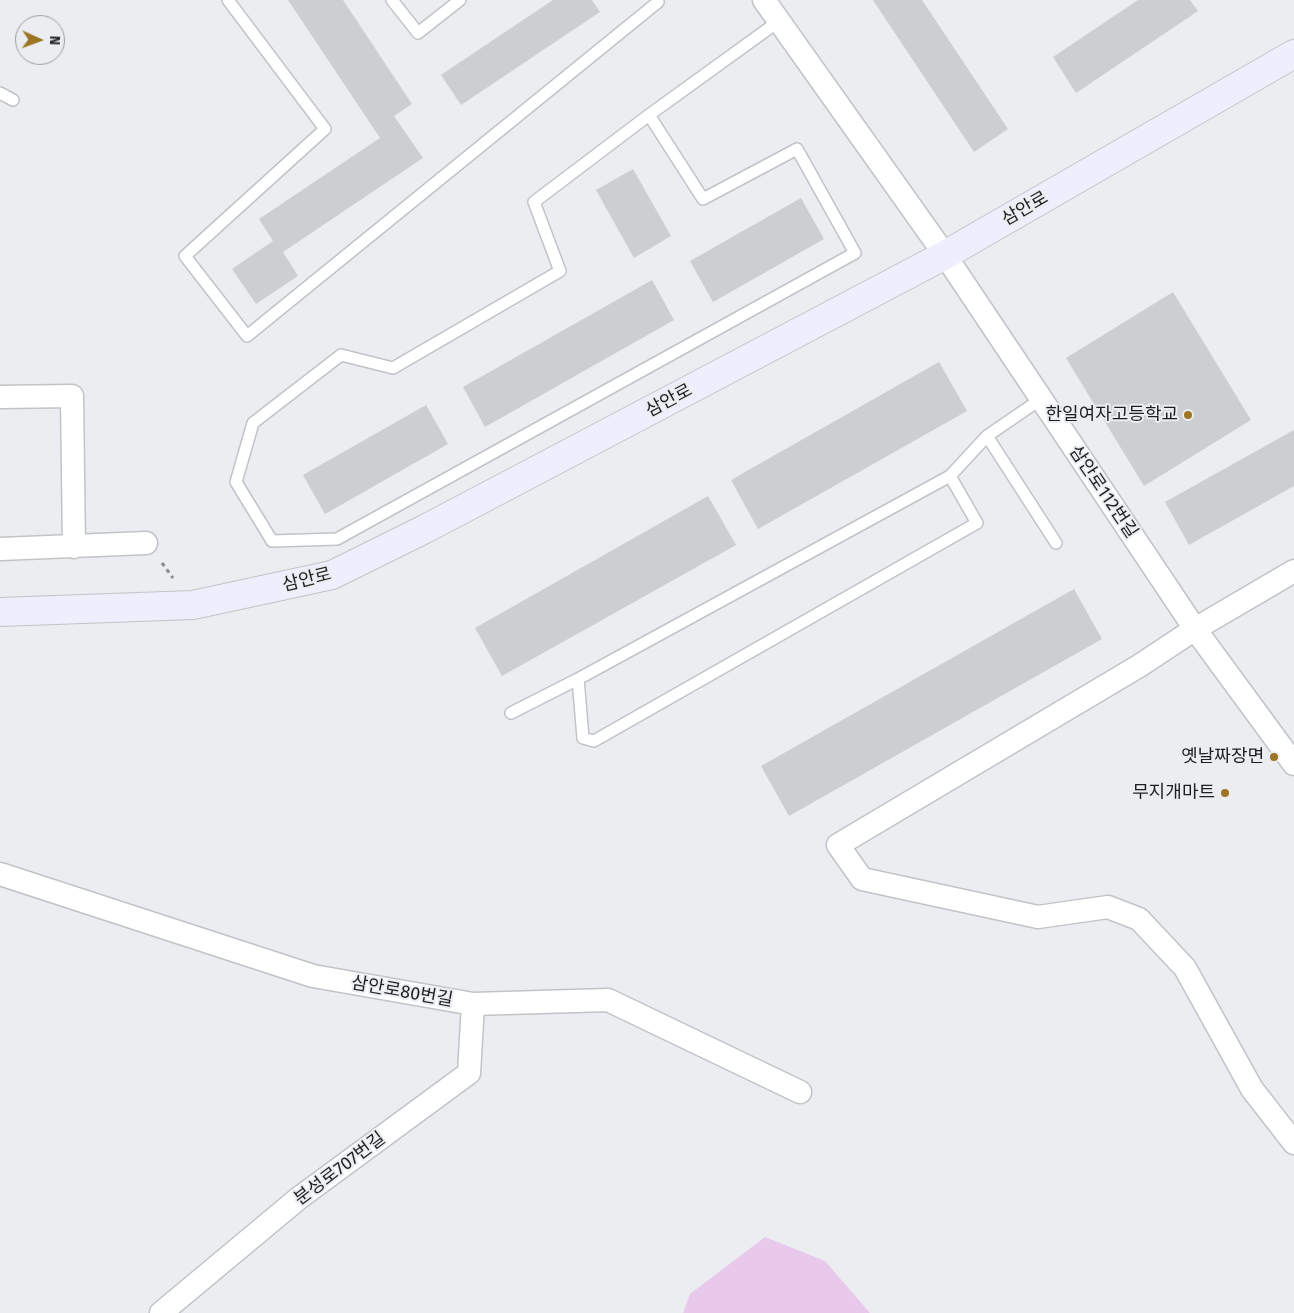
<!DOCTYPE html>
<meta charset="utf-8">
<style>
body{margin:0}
#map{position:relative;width:1294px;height:1313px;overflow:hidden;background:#ebedf0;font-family:"Fira Sans",sans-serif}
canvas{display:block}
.north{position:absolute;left:15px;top:15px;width:50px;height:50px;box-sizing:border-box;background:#ebedf0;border:1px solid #999b9d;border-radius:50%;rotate:92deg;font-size:14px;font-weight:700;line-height:20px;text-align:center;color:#1e1f20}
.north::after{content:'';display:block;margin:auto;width:18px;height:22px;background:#9d7523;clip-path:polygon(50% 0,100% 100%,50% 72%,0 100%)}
</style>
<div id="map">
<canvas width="1294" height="1313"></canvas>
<div class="north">N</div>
</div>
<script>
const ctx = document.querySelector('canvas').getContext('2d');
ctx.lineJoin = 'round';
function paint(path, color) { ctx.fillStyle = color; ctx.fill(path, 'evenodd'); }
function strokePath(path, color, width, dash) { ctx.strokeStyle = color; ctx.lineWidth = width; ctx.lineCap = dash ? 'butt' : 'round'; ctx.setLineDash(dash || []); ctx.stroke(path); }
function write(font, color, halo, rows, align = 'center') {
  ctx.font = font + ' "Fira Sans","Noto Sans KR",sans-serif'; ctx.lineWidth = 4; ctx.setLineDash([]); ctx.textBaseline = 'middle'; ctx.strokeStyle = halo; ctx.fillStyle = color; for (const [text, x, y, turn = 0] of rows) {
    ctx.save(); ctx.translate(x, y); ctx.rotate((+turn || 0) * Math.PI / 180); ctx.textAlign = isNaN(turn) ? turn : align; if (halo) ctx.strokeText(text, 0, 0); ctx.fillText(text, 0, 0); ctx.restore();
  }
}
paint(new Path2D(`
 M765,1237L825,1261L870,1313H683L690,1294Z`), '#e8c9eb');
paint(new Path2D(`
 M288,0H343L412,104L394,116L423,158L283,252L298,276L256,304L232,269L273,241L259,219L380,138Z
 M553,0H592L600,12L461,105L441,75Z
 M873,0H922L1008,129L974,152Z
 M1138,0H1190L1198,11L1076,93L1053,57Z
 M633,169L671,236L634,258L596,190Z
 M801,198L824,239L713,302L690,261Z
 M652,280L674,320L485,427L463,387Z
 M1173,292L1251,420L1144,486L1066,358Z
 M939,362L967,411L758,529L731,480Z
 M426,405L448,444L325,514L303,475Z
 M1294,430V486L1189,545L1165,502Z
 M708,496L736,545L502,676L475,628Z
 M1074,589L1102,639L789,816L761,766Z`), '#cbcfd0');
const service = new Path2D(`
 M228,0L325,129L185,256L247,336L658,2L657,0
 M392,0L418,33L460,0
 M0,93L13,100
 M649,115L703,199L797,149L855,253L337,539L272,541L236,482L253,423L341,355L393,368L560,271L534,202L649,115L779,21
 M987,436L1056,543
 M578,679L583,738L594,741L977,523L950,476
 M511,713L578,679L950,476L987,436L1041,399`);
const minor = new Path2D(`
 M764,0L945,255L1195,629L1294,764
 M0,397L72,396L74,547
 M0,549L146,543
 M1294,571L1195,629L1139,666L838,845L862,879L1038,917L1108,907L1139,919L1185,968L1252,1089L1294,1143
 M0,874L313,976L473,1004L608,1000L800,1092
 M161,1313L299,1198L469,1073L473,1004`);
const secondary = new Path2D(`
 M0,612L193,605L332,575L425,529L945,255L1294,54`);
strokePath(service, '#c1c4c6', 14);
strokePath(minor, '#c1c4c6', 25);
strokePath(secondary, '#c1c4c6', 30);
strokePath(new Path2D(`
 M162,563L173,578`), '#8b8c8e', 3, [4, 4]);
strokePath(service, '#fff', 11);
strokePath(minor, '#fff', 22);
strokePath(secondary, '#efeefc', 28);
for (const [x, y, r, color] of [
 [1188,415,5,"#9d7523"],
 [1274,757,5,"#9d7523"],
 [1225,793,5,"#9d7523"]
]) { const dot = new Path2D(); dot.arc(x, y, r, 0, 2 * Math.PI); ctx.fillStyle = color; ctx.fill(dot); strokePath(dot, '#ebedf0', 2); }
write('18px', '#1e1f20', '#ebedf0', [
 ["삼안로",1025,209,-30],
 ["삼안로",669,401,-28],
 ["삼안로112번길",1103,492,56],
 ["삼안로",307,580,-14],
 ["삼안로80번길",402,992,10],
 ["분성로707번길",340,1169,-37]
]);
write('18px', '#1e1f20', '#ebedf0', [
 ["한일여자고등학교",1178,415],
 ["옛날짜장면",1264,757],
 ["무지개마트",1215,793]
], 'right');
</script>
